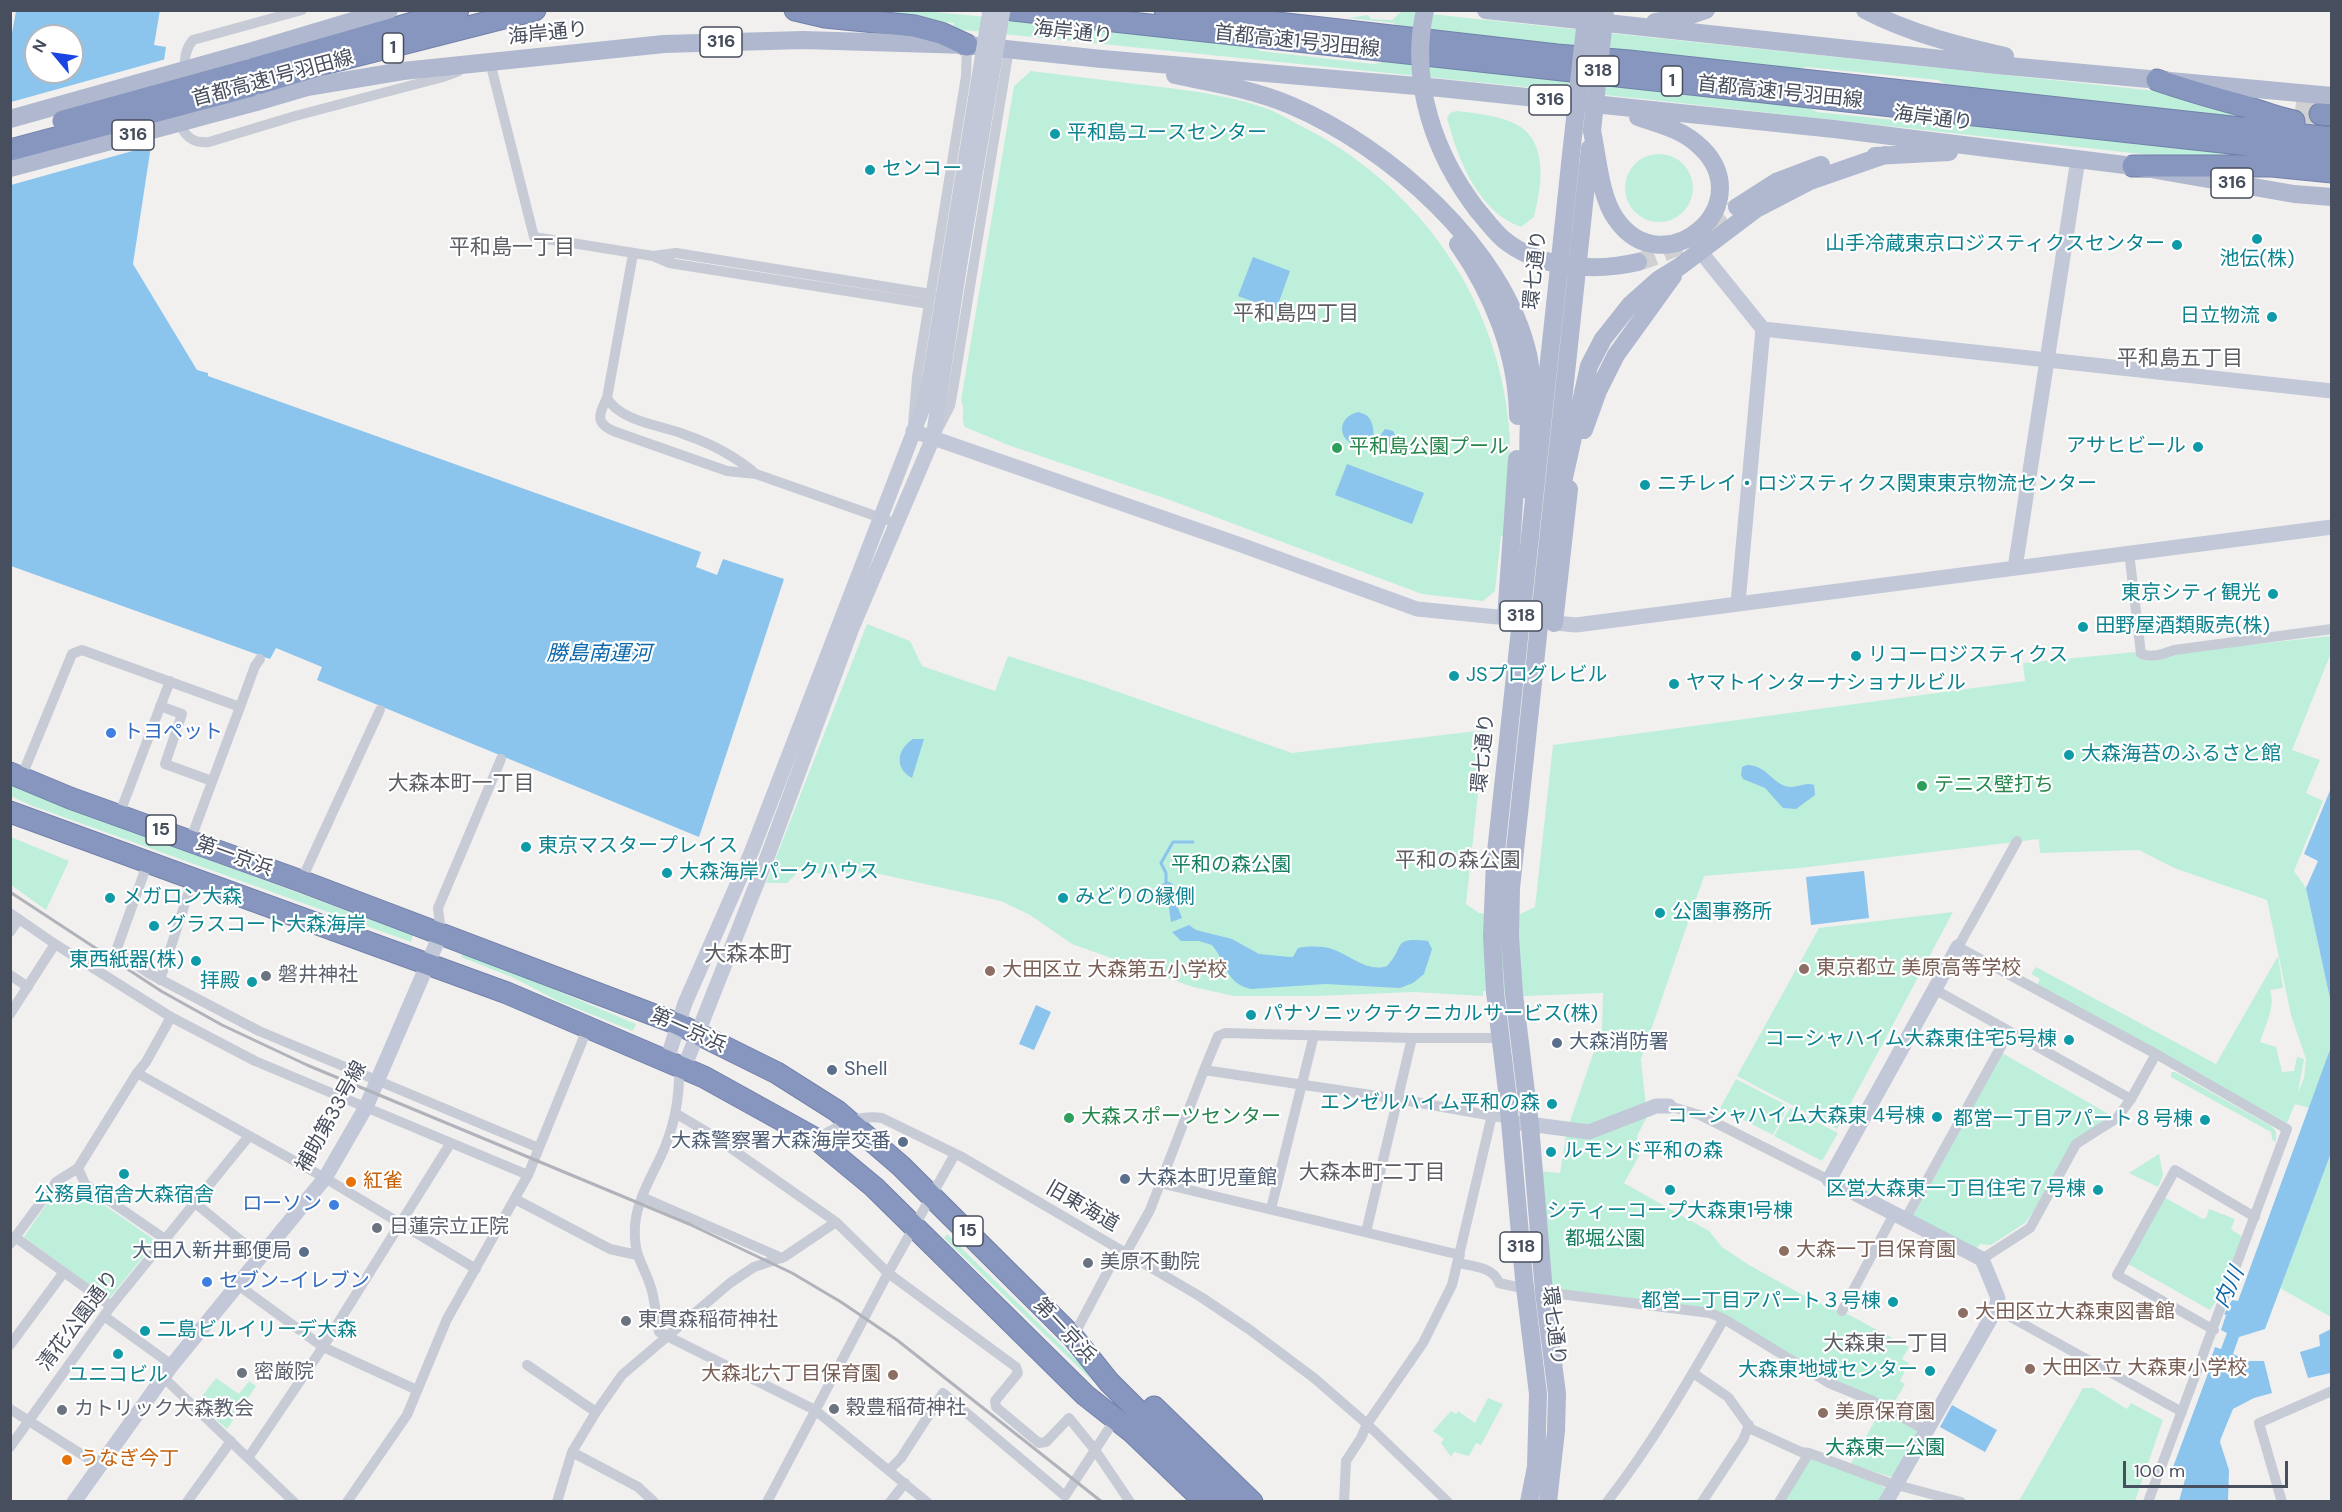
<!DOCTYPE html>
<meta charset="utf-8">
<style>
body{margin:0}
#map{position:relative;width:2342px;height:1512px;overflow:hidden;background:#f2f0ef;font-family:"DM Sans",sans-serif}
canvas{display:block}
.frame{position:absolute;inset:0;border:12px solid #474e5d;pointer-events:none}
.north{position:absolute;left:24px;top:24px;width:60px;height:60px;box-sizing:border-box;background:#fff;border:2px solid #b5b8be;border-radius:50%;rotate:299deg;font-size:16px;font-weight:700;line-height:24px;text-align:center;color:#474e5d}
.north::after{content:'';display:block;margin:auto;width:21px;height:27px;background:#1946e2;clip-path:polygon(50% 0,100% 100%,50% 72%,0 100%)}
.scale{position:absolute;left:2123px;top:1461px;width:165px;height:27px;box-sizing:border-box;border:3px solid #474e5d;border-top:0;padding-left:8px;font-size:18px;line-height:21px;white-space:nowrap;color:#474e5d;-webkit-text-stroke:4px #fff;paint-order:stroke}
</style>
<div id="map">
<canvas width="2342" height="1512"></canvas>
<div class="frame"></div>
<div class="north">N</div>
<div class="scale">100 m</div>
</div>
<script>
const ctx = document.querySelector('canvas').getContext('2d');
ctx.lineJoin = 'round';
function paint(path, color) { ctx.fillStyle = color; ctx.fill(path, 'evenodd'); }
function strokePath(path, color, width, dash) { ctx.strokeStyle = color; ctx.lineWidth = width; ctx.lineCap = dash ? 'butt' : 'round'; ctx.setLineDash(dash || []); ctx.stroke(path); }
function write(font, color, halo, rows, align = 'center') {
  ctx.font = font + ' "DM Sans","Noto Sans JP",sans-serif'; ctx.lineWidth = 4.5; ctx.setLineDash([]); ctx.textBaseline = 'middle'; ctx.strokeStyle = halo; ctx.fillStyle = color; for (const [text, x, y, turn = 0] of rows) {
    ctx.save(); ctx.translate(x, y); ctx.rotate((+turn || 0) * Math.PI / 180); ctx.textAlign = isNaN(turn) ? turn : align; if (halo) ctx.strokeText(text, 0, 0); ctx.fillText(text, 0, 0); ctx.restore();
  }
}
paint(new Path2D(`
 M838,11H925L1242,42L1260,51L1374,64L1395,59L1800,103L1817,112L1932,124L1948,119L2331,161L2196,160L1644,99L954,29V23Z
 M1402,11L2156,91L2247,117L2331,126V130L1955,89L1938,80L1806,67L1786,72L1406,30L1393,23L1349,18L1368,15L1371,19L1392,20Z
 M1031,71C1069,76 1107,80 1144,85C1185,90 1226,94 1265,108C1276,112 1287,118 1297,124C1415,181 1498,296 1509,427C1512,463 1509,499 1505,536H1501L1495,591L1483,601L1422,594L1167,499L1008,445L965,427C960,418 966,409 961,400L1014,86Z
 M1456,111C1474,113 1494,115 1511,122C1550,137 1542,186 1534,217L1521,227C1478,212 1458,159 1447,118L1450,113Z
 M1625 188a34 34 0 1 1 68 0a34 34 0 1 1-68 0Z
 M867,624L910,641L922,666L995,691L1008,656L1093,683L1292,753L1485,730L1466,904L1479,913L1518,915L1535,907L1553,745L2025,681L2023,663L2136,652L2137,658C2150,663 2160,661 2172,653L2331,636V653L2292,750L2320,760L2306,793L2323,801L2294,871L2306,888L2331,1003C2329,1019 2333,1030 2331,1045C2329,1064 2316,1089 2309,1108L2295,1104L2287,1123L2036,987L2040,979L2031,974L2036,967L2216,1064L2278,956L2283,988L2270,990C2276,1006 2265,1026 2260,1042L2276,1047L2282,1072L2294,1071L2297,1057L2304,1059L2298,1092L2304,1078L2306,1059L2291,1015L2267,900L2174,868L2139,850L2040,853L2039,839L1800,868L1704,876L1641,1059L1647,1117L1637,1136L1639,1156L1624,1183L1709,1231L1722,1247L1749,1265L1801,1294L1834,1310L1842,1311L1909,1347L1902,1359L1909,1363L1900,1381L1905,1384L1891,1408L1827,1380L1724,1317L1551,1291L1539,1171L1560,1173L1567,1130L1602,1028L1603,993L1526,996L1483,991V996L1413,992L1317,996H1234L1193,987L1072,944L1030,915L1001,901L871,872L822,874L801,869L787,883H766Z
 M11,784L65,807L413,935L411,942L30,805L11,796Z
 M11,837L69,861L46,910L11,885Z
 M1953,912L1837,1129L1737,1076L1819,928Z
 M463,951L636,1024L633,1031L558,1001L514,978L461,957Z
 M2002,1053L2114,1117L2073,1143L2058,1176L2025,1223L1991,1245L1980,1244L1975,1251L1912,1218Z
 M2171,1072H2175L2271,1126L2276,1131V1142L2272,1140L2271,1132L2171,1077Z
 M1736,1079L1788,1106L1773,1135L1720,1108Z
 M1790,1108L1838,1133L1822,1161L1774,1136Z
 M2331,1153V1317L2280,1288Z
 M2159,1154L2163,1175L2158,1187L2129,1173Z
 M71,1182L156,1241L109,1299L24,1237L59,1186Z
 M2164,1197L2203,1219L2206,1218L2209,1209L2235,1219L2231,1229L2244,1238L2225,1288L2220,1287L2219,1290L2223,1291L2210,1310L2128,1264Z
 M947,1234L1100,1383L1098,1386L944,1238Z
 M216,1378L239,1394L249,1381L256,1386L227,1429L197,1403Z
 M2083,1388H2093L2127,1409L2131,1403L2163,1420L2135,1501H2019Z
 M1488,1398L1503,1404L1481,1445L1476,1443L1469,1456L1454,1452L1451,1457L1441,1443L1444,1439L1433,1431L1451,1411L1456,1414L1458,1411L1475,1423Z
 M1881,1410L1920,1432L1895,1478L1850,1465Z
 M1809,1458L1866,1477L1888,1490L1880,1501L1789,1502L1783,1498Z`), '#beefdb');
paint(new Path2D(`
 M160,10L154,45L166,47L133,264L197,370L208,373V376L701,552L696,567L717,575L723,559L784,579L699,837L317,680L322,667L276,648L270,659L11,566L10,44L16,11ZM36,36H72V72H36Z
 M1253,257L1290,271L1276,310L1238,296Z
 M1358,412C1372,415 1373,424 1374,437H1379L1385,429L1393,431L1395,435V444L1388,447L1380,443H1367L1357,446C1337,440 1337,417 1358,412Z
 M1347,464L1424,493L1412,524L1335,495Z
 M913,739H924L912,778C894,768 897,749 913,739Z
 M1747,765C1765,765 1770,780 1785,786C1796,790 1804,781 1814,785L1815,795L1796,809L1783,808L1765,788L1743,779L1741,775L1742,767Z
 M2331,788H2332L2331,1003L2306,888L2318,861L2304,854Z
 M1864,871L1869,918L1811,925L1806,877Z
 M1167,881L1173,884L1174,898L1182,918L1171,922L1167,893L1160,891L1161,885Z
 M1189,925L1196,930L1232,939L1259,954L1290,957H1293L1298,948C1309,946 1321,946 1332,949C1350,955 1368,973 1387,966C1406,946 1391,937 1428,941L1432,949L1424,974L1413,983L1400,988L1325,984L1251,989C1225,983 1227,963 1212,945L1199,941H1181L1172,932Z
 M1036,1005L1051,1012L1034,1050L1019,1044Z
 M2331,1047V1153L2265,1329L2239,1337L2233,1354L2238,1356L2240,1355L2239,1361H2264L2272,1393L2254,1398L2233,1409L2221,1438L2220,1442L2229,1470L2228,1501H2179L2186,1476L2183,1471L2173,1467L2210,1368L2208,1367L2215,1347L2221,1349L2227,1333L2221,1330L2226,1315L2224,1314L2232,1300L2238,1301Z
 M2331,1329V1373L2308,1378L2300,1352L2320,1346L2319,1335Z
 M1952,1405L1997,1430L1985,1452L1940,1427Z`), '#8bc4ec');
paint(new Path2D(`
 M166,59L154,145L11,185V102Z`), '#f2f0ef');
strokePath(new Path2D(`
 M1166,885V873L1161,863L1173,842H1193`), '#8bc4ec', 3);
strokePath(new Path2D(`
 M1638,262C1681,248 1702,234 1737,207`), '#d0d0d2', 18, [18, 9]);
strokePath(new Path2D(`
 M2295,111L2320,114`), '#d0d0d2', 21, [21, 10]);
const highway = new Path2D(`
 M795,10L825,17L915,26L941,33L967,45
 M1013,10L2332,154
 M1165,10L1557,55L1629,61L2332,138
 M248,70L458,10
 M2157,80C2186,90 2214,98 2244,106C2261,111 2276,118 2294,121
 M251,86L331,62L535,10
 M2320,114L2332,115
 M2133,166H2272L2332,172
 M10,773L70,798L301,881L678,1024L777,1073L837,1111L901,1166L1073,1337L1109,1382L1230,1502
 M10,812L507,993L704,1077L816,1139L874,1187L1085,1395L1132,1432L1205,1502
 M1154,1407L1252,1502`);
strokePath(highway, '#7281aa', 23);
strokePath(new Path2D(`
 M490,62L534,237L653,256L676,253L931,294
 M184,74C185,61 184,50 193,40L302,10
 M180,120C182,135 193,144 209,142L295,116L443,77L459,71
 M633,254L607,398C598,415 595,424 616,432L727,471L756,474L887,520
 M655,257L669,263L929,304
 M607,398C621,422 661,425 686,435C712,444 735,456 756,474
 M913,425L917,377L966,76L967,45
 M937,431L950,406L954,384L1009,49
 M2129,552L2141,654C2153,658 2163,654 2174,650L2332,629
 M160,706L182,714L165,764L212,781
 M240,707L255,666L260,659
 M21,778L72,654L82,650L240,707L190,841
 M119,815L170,681
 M2017,841L1958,947L2156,1054L2287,1129L2148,1502
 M148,862L116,951L150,974L259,1031L539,1148
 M301,881L380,710
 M10,913L55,944L171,1017L146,1062L137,1073L78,1168L56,1182L10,1244
 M10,932L19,919
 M441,933L438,908L501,759
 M10,975L28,987
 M160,980L193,879
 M1934,989L2131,1099
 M10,1014L55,944
 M171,1017L255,1061L528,1175
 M679,1066C680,1096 674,1128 661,1156C651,1177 637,1201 635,1225C633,1258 644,1263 652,1291C655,1304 657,1319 659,1332L815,1410L927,1502
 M1204,1070L1218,1036L1225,1033L1412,1038H1501
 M137,1073L325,1178L476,1269
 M1669,1106L1700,1115L1829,1180
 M675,1113L712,1135L836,1222
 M816,1139C837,1127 856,1114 882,1118L962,1157L1201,1297L1250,1330L1314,1378L1367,1424L1448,1502
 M78,1168L85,1184L165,1239
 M1160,1183L1460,1255
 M642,1197L782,1258
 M515,1199L610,1249L637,1255
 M195,1203L261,1257
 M1271,1209L1314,1035
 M1905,1220L2009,1032
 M1366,1232L1412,1038
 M15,1237L111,1306
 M1126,1253L1150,1210L1204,1070L1398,1099L1510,1119
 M1982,1259L2030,1228L2076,1144L2117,1118L2131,1099L2156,1054
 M1458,1263C1472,1266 1494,1267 1499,1283L1526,1289
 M238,1285L323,1347L417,1390
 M1544,1292L1710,1313L1724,1319L1829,1383L1873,1401L1927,1431
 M1996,1309L2182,1412
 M1842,1311L1894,1214
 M104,1316L172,1365
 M2214,1330L2117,1275L2175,1170L2255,1217
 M1073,1337L1119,1250
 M10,1345L64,1272
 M527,1365L596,1412
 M1693,1373L1728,1397L1751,1429L1801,1452L1809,1453
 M163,1377L294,1502
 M10,1409L100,1466
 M10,1447L111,1306L249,1136
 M572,1452L638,1487L654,1502
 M248,1458L323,1347L450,1144
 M889,1470L901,1458L943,1393L1065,1496L1095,1450L1130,1502
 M187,1502L231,1441
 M347,1502L407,1415L447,1319L528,1175L588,1027
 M557,1502L572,1452L596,1412L622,1375L730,1283L754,1267L784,1257L836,1222L888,1273L1016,1367L1018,1373L995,1401L996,1407L1039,1443L1046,1442L1069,1418L1095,1450L1110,1427
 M767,1502L888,1273L955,1154
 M890,1502L905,1483
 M1344,1502L1346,1461L1361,1438L1367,1424L1423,1343L1452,1285L1492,1115
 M1607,1502C1652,1444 1688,1382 1724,1319
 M1702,1502L1743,1440L1749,1425
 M1779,1502L1809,1453L1889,1483L1961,1502
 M2282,1502L2259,1423L2332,1391`), '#c6cbd6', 10);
strokePath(new Path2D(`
 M1700,251L1763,329
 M913,431L1241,545L1417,609L1518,619
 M2015,568L2078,159
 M1738,603L1763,329L2332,391
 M1545,622L1576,625L2332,527
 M667,1060L685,1003L751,853L926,400L949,261
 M684,1068L768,855L852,628L933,438L960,263
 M1521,1123L1589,1132L1656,1106H1669
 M74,1502L172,1365L325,1178L366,1107L441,933
 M1886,1502L1996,1309L1998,1298L1982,1259L1829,1180L1958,947`), '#c2c8d8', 15);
strokePath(new Path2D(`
 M1486,10L1997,65L2332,96
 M1865,10C1909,33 1957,45 2005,56
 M1655,22L1688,16L1706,10
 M242,54L389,10
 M1175,75C1214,83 1254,90 1290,105C1389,147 1503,247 1528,354C1533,374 1529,398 1529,418C1528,442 1528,467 1529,491
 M256,102L307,87L403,71L664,44L803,40L967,45L1102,59L1440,88L1834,129L2133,166L2294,194L2332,197
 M1592,131C1598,158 1600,197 1616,219C1665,289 1766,201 1696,143C1680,129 1658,124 1638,117
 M1875,156L1949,152
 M1737,207L1776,182L1821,165
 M1478,211C1486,220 1494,231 1503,239C1539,269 1595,272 1638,262
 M1562,240L1570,164
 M1580,242L1590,148
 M1458,244C1493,294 1517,354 1518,416
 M1584,430L1598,391L1616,355L1673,276
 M1559,500L1589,366L1603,339L1630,305L1658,280L1679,267L1756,209L1810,181L1885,155
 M1506,619L1517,459
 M1554,623L1569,489
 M1495,992L1508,1099L1524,1279L1538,1394L1536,1467L1529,1502
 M1514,994L1530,1125L1544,1292L1557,1394L1556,1431L1548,1502`), '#afb8ce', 18);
strokePath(highway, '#8796be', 21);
strokePath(new Path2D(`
 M10,892L161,991L222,1025L307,1065L689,1224L792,1273L841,1302L897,1340L1102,1502`), '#b1b3ba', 3);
const highwayBridge = new Path2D(`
 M63,121L248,70
 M10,150L251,86`);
strokePath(highwayBridge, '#7281aa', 23, []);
strokePath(new Path2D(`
 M949,261L990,10
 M960,263L1003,10`), '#c2c8d8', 15);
strokePath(new Path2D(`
 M1425,10C1409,82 1434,154 1478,211
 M10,119L242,54
 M1592,131L1605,10
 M1570,164L1587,10
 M10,168L256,102
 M1495,992L1492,936L1495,861L1562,240
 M1514,994L1510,936L1511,888L1580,242`), '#afb8ce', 18);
strokePath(highwayBridge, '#8796be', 21);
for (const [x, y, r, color] of [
 [1055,134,6,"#0f9aa8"],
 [870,170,6,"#0f9aa8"],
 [2257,239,6,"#0f9aa8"],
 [2177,245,6,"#0f9aa8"],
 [2272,317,6,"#0f9aa8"],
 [2198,447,6,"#0f9aa8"],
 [1337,448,6,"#2e9e5b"],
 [1645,485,6,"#0f9aa8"],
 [2273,594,6,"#0f9aa8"],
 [2083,627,6,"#0f9aa8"],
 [1856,656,6,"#0f9aa8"],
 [1454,676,6,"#0f9aa8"],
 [1674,684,6,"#0f9aa8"],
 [111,733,6,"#3f7fe0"],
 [2069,755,6,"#0f9aa8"],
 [1922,786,6,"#2e9e5b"],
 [526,847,6,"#0f9aa8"],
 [667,873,6,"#0f9aa8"],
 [110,898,6,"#0f9aa8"],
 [1063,898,6,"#0f9aa8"],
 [1660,913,6,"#0f9aa8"],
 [154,926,6,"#0f9aa8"],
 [196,961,6,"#0f9aa8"],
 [1804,969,6,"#8d6e63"],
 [990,971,6,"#8d6e63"],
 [266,976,6,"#6b7280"],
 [252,982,6,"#0f9aa8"],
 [1251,1015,6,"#0f9aa8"],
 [2069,1040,6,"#0f9aa8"],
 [1557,1043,6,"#5c6f8a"],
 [832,1070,6,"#5c6f8a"],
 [1552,1104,6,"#0f9aa8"],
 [1937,1117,6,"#0f9aa8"],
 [1069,1118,6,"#2e9e5b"],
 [2205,1120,6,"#0f9aa8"],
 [903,1142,6,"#5c6f8a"],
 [1551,1152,6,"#0f9aa8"],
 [124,1174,6,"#0f9aa8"],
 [1125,1179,6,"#5c6f8a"],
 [351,1182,6,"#e8710a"],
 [1670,1190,6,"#0f9aa8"],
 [2098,1190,6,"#0f9aa8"],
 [334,1205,6,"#3f7fe0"],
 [377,1228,6,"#6b7280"],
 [1784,1251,6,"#8d6e63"],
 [304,1252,6,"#5c6f8a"],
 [1088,1263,6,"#6b7280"],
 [207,1282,6,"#3f7fe0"],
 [1893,1302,6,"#0f9aa8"],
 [1963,1313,6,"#8d6e63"],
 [626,1321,6,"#6b7280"],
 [145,1331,6,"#0f9aa8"],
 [118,1354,6,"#0f9aa8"],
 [2030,1369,6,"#8d6e63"],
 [1930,1371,6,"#0f9aa8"],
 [242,1373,6,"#6b7280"],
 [893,1375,6,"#8d6e63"],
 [834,1409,6,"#6b7280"],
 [62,1410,6,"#6b7280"],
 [1823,1413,6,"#8d6e63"],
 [67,1460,6,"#e8710a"]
]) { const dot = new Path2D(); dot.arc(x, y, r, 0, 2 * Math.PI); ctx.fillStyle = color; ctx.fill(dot); strokePath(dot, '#fff', 2); }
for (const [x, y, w] of [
 [721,42,42],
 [393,48,21],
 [1598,71,42],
 [1672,81,21],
 [1550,100,42],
 [133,135,42],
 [2232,183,42],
 [1521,616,42],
 [161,830,30],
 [968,1231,30],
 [1521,1247,42]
]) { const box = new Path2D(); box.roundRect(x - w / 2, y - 15, w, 30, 4.5); ctx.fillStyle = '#fff'; ctx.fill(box); strokePath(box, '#474e5d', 1.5); }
write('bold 18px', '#474e5d', null, [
 ["316",721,42],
 ["1",393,48],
 ["318",1598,71],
 ["1",1672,81],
 ["316",1550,100],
 ["316",133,135],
 ["316",2232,183],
 ["318",1521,616],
 ["15",161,830],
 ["15",968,1231],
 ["318",1521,1247]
]);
write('20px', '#474e5d', '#fff', [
 ["海岸通り",1073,33,6],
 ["海岸通り",548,34,-6],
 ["首都高速1号羽田線",1297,42,6],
 ["首都高速1号羽田線",273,79,-15],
 ["首都高速1号羽田線",1780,93,6],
 ["海岸通り",1933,119,7],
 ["環七通り",1536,270,-84],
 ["環七通り",1484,753,-84],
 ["第一京浜",234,857,20],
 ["第一京浜",688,1031,24],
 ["補助第33号線",332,1117,-61],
 ["旧東海道",1082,1207,30],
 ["清花公園通り",79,1321,-53],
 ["環七通り",1553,1326,83],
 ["第一京浜",1064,1331,47]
]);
write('20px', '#0d838f', '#fff', [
 ["平和島ユースセンター",1067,134],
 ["センコー",882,170],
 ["山手冷蔵東京ロジスティクスセンター",2165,245,"right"],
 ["池伝(株)",2257,260,"center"],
 ["日立物流",2260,317,"right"],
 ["アサヒビール",2186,447,"right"],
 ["ニチレイ・ロジスティクス関東東京物流センター",1657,485],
 ["東京シティ観光",2261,594,"right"],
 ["田野屋酒類販売(株)",2095,627],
 ["リコーロジスティクス",1868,656],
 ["JSプログレビル",1466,676],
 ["ヤマトインターナショナルビル",1686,684],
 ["大森海苔のふるさと館",2081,755],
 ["東京マスタープレイス",538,847],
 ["大森海岸パークハウス",679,873],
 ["メガロン大森",122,898],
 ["みどりの縁側",1075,898],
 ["公園事務所",1672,913],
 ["グラスコート大森海岸",166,926],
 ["東西紙器(株)",184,961,"right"],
 ["拝殿",240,982,"right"],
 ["パナソニックテクニカルサービス(株)",1263,1015],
 ["コーシャハイム大森東住宅5号棟",2057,1040,"right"],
 ["エンゼルハイム平和の森",1540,1104,"right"],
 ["コーシャハイム大森東 4号棟",1925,1117,"right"],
 ["都営一丁目アパート８号棟",2193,1120,"right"],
 ["ルモンド平和の森",1563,1152],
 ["区営大森東一丁目住宅７号棟",2086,1190,"right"],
 ["公務員宿舎大森宿舎",124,1196,"center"],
 ["シティーコープ大森東1号棟",1670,1212,"center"],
 ["都営一丁目アパート３号棟",1881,1302,"right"],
 ["二島ビルイリーデ大森",157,1331],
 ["大森東地域センター",1918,1371,"right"],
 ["ユニコビル",118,1376,"center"]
], 'left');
write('20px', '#27864d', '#fff', [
 ["平和島公園プール",1349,448],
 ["テニス壁打ち",1934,786],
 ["大森スポーツセンター",1081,1118]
], 'left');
write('20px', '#366cbe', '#fff', [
 ["トヨペット",123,733],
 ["ローソン",322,1205,"right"],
 ["セブン-イレブン",219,1282]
], 'left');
write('20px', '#177f61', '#fff', [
 ["平和の森公園",1231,866],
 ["都堀公園",1605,1240],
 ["大森東一公園",1885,1449]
]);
write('20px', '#785e54', '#fff', [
 ["東京都立 美原高等学校",1816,969],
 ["大田区立 大森第五小学校",1002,971],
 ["大森一丁目保育園",1796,1251],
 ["大田区立大森東図書館",1975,1313],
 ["大田区立 大森東小学校",2042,1369],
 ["大森北六丁目保育園",881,1375,"right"],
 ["美原保育園",1835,1413]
], 'left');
write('20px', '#5b616d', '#fff', [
 ["磐井神社",278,976],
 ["日蓮宗立正院",389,1228],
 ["美原不動院",1100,1263],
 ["東貫森稲荷神社",638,1321],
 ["密厳院",254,1373],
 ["穀豊稲荷神社",846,1409],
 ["カトリック大森教会",74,1410]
], 'left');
write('20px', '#4e5e75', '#fff', [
 ["大森消防署",1569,1043],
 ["Shell",844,1070],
 ["大森警察署大森海岸交番",891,1142,"right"],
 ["大森本町児童館",1137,1179],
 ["大田入新井郵便局",292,1252,"right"]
], 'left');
write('20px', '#c56008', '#fff', [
 ["紅雀",363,1182],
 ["うなぎ今丁",79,1460]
], 'left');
write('21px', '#5c5e64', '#fff', [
 ["平和島一丁目",512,248],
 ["平和島四丁目",1296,314],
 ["平和島五丁目",2180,359],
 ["大森本町一丁目",461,784],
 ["平和の森公園",1458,861],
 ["大森本町二丁目",1372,1173],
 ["大森東一丁目",1886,1344]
]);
write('italic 21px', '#0c68ab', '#fff', [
 ["勝島南運河",599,654],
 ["内川",2230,1288,-65]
]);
write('22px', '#5c5e64', '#fff', [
 ["大森本町",748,955]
]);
</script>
